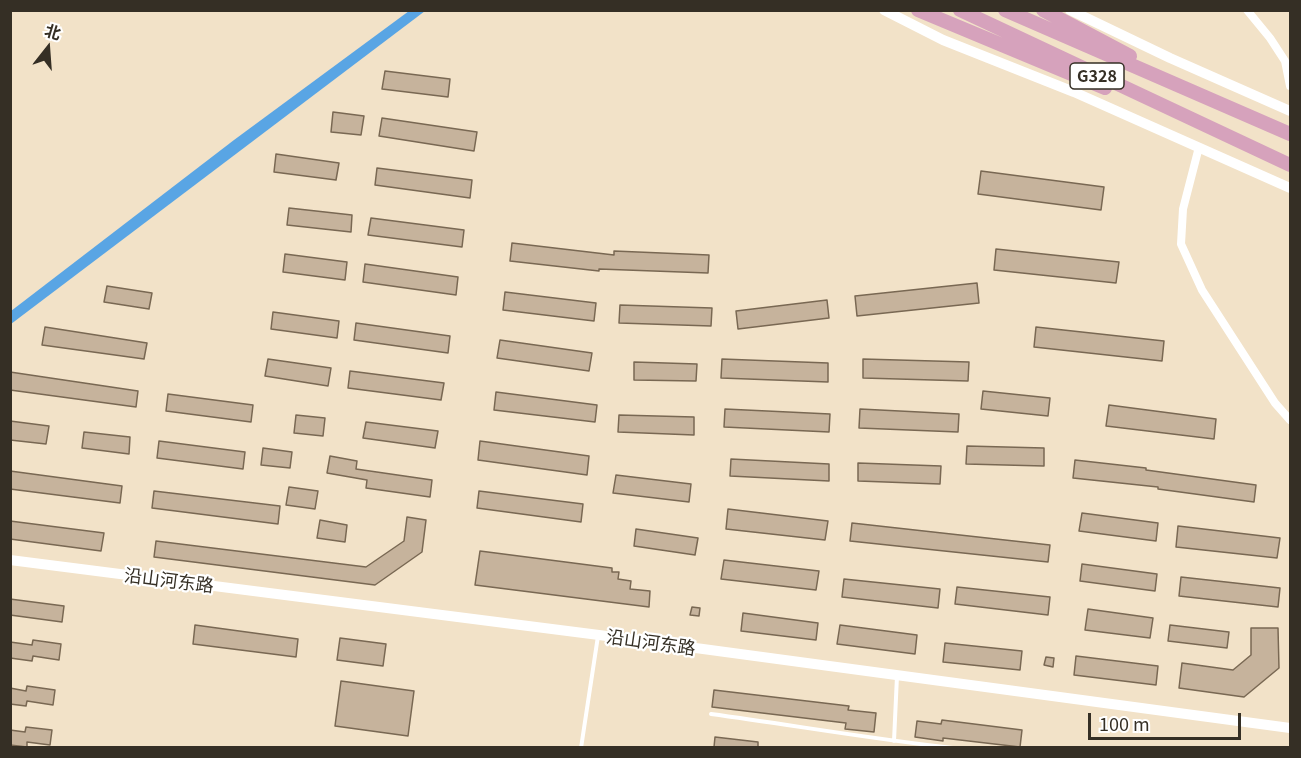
<!DOCTYPE html>
<meta charset="utf-8">
<style>
body{margin:0}
#map{position:relative;width:1301px;height:758px;overflow:hidden;background:#f2e2c8;font-family:Georgia,"Noto Sans SC",serif}
canvas{display:block}
.frame{position:absolute;inset:0;border:12px solid #352f25;pointer-events:none}
.north{position:absolute;left:18px;top:18px;width:60px;height:60px;-webkit-text-stroke:4px #fff;paint-order:stroke;rotate:17deg;font-size:16px;font-weight:700;line-height:24px;text-align:center;color:#352f25}
.north::after{content:'';display:block;margin:auto;width:21px;height:27px;background:#352f25;clip-path:polygon(50% 0,100% 100%,50% 72%,0 100%)}
.scale{position:absolute;left:1088px;top:713px;width:153px;height:27px;box-sizing:border-box;border:3px solid #352f25;border-top:0;padding-left:8px;font-size:18px;line-height:21px;white-space:nowrap;color:#352f25;-webkit-text-stroke:4px #fff;paint-order:stroke}
</style>
<div id="map">
<canvas width="1301" height="758"></canvas>
<div class="frame"></div>
<div class="north">北</div>
<div class="scale">100 m</div>
</div>
<script>
const ctx = document.querySelector('canvas').getContext('2d');
ctx.lineJoin = 'round';
function paint(path, color) { ctx.fillStyle = color; ctx.fill(path, 'evenodd'); }
function strokePath(path, color, width, dash) { ctx.strokeStyle = color; ctx.lineWidth = width; ctx.lineCap = dash ? 'butt' : 'round'; ctx.setLineDash(dash || []); ctx.stroke(path); }
function write(font, color, halo, rows, align = 'center') {
  ctx.font = font + ' Georgia,"Noto Sans SC",serif'; ctx.lineWidth = 4.5; ctx.setLineDash([]); ctx.textBaseline = 'middle'; ctx.strokeStyle = halo; ctx.fillStyle = color; for (const [text, x, y, turn = 0] of rows) {
    ctx.save(); ctx.translate(x, y); ctx.rotate((+turn || 0) * Math.PI / 180); ctx.textAlign = isNaN(turn) ? turn : align; if (halo) ctx.strokeText(text, 0, 0); ctx.fillText(text, 0, 0); ctx.restore();
  }
}
paint(new Path2D(`
 M409,11H425L11,324V311L234,140Z`), '#59a5e4');
const building = new Path2D(`
 M385,71L450,79L448,97L382,89Z
 M333,112L364,116L361,135L331,132Z
 M382,118L477,132L474,151L379,136Z
 M276,154L339,163L336,180L274,172Z
 M377,168L472,180L470,198L375,185Z
 M981,171L1104,187L1101,210L978,194Z
 M289,208L352,215L351,232L287,225Z
 M371,218L464,230L462,247L368,235Z
 M512,243L614,255V251L709,255L708,273L599,269V271L510,261Z
 M996,249L1119,262L1116,283L994,270Z
 M285,254L347,262L345,280L283,272Z
 M365,264L458,277L456,295L363,282Z
 M977,283L979,303L857,316L855,296Z
 M107,286L152,293L149,309L104,302Z
 M505,292L596,303L594,321L503,310Z
 M827,300L829,318L738,329L736,311Z
 M620,305L712,308L711,326L619,323Z
 M273,312L339,321L337,338L271,329Z
 M356,323L450,336L448,353L354,340Z
 M45,327L147,343L144,359L42,345Z
 M1036,327L1164,341L1162,361L1034,347Z
 M500,340L592,353L589,371L497,358Z
 M268,359L331,368L328,386L265,376Z
 M722,359L828,363V382L721,378Z
 M863,359L969,362L968,381L863,378Z
 M634,362L697,364L696,381L634,380Z
 M350,371L444,383L441,400L348,388Z
 M10,372L138,391L136,407L10,390Z
 M983,391L1050,398L1048,416L981,409Z
 M496,392L597,405L595,422L494,410Z
 M168,394L253,405L251,422L166,411Z
 M1109,405L1216,419L1214,439L1106,426Z
 M725,409L830,414L829,432L724,427Z
 M860,409L959,414L958,432L859,428Z
 M296,415L325,418L323,436L294,433Z
 M619,415L694,417V435L618,432Z
 M10,421L49,426L46,444L10,440Z
 M366,422L438,431L435,448L363,438Z
 M84,432L130,437L129,454L82,448Z
 M159,441L245,452L243,469L157,458Z
 M480,441L589,456L587,475L478,460Z
 M967,446L1044,448V466L966,464Z
 M263,448L292,452L290,468L261,465Z
 M330,456L357,461L356,469L432,480L430,497L366,488L367,480L327,473Z
 M731,459L829,464V481L730,476Z
 M1075,460L1146,468V470L1256,485L1254,502L1158,489V487L1073,478Z
 M858,463L941,466L940,484L858,481Z
 M10,471L122,486L120,503L10,489Z
 M616,475L691,484L689,502L613,493Z
 M289,487L318,491L315,509L286,505Z
 M154,491L280,506L278,524L152,508Z
 M479,491L583,504L581,522L477,508Z
 M728,509L828,521L825,540L726,529Z
 M1082,513L1158,523L1156,541L1079,531Z
 M407,517L426,520L422,552L375,585L154,557L156,541L366,567L404,541Z
 M320,520L347,525L345,542L317,538Z
 M10,521L104,533L101,551L10,539Z
 M852,523L1050,545L1048,562L850,541Z
 M1178,526L1280,538L1277,558L1176,547Z
 M636,529L698,538L695,555L634,546Z
 M480,551L612,568V572H619L618,579L631,581L630,589L650,591L649,607L475,585Z
 M724,560L819,571L816,590L721,579Z
 M1082,564L1157,574L1155,591L1080,581Z
 M1181,577L1280,588L1278,607L1179,596Z
 M844,579L940,589L938,608L842,597Z
 M957,587L1050,597L1048,615L955,604Z
 M10,599L64,606L62,622L10,615Z
 M692,607L700,608L699,616L690,615Z
 M1088,609L1153,618L1150,638L1085,630Z
 M743,613L818,623L816,640L741,631Z
 M195,625L298,639L296,657L193,644Z
 M840,625L917,635L915,654L837,644Z
 M1170,625L1229,632L1227,648L1168,641Z
 M1251,628H1278L1279,668L1244,697L1179,688L1182,663L1233,670L1251,655Z
 M340,638L386,644L383,666L337,660Z
 M33,640L61,644L59,660L33,656L32,661L10,658V642L32,645Z
 M945,643L1022,651L1020,670L943,662Z
 M1076,656L1158,666L1156,685L1074,675Z
 M1046,657L1054,658L1053,667L1044,665Z
 M341,681L414,691L408,736L335,726Z
 M27,686L55,690L53,705L27,701L26,706L10,704V688L26,691Z
 M714,690L849,706L848,710L876,713L874,732L845,729L846,723L712,707Z
 M942,720L1022,730L1020,747L943,738V741L915,737L917,721L941,724Z
 M26,727L52,730L50,745L27,742V747L10,745V730L25,732Z
 M715,737L758,742V747H714Z`);
paint(building, '#c6b39c');
strokePath(building, '#796853', 1.5);
strokePath(new Path2D(`
 M711,714C792,725 872,739 953,748
 M894,741L897,676
 M581,748L598,636`), '#fff', 4);
strokePath(new Path2D(`
 M1247,10L1270,38L1285,61L1290,86
 M1199,147L1183,209L1181,244L1202,290L1275,403L1290,420`), '#fff', 8);
strokePath(new Path2D(`
 M884,10L943,40L1074,92L1290,188
 M1070,10L1170,58L1290,111
 M10,560L599,635L1290,728`), '#fff', 10);
strokePath(new Path2D(`
 M918,10L1105,88
 M960,10L1290,165
 M1005,10L1290,134
 M1043,10L1130,56`), '#d6a2bc', 14);
for (const [x, y, w] of [
 [1097,76,54]
]) { const box = new Path2D(); box.roundRect(x - w / 2, y - 13, w, 26, 4.5); ctx.fillStyle = '#fff'; ctx.fill(box); strokePath(box, '#352f25', 1.5); }
write('bold 16px', '#352f25', null, [
 ["G328",1097,76]
]);
write('18px', '#352f25', '#fff', [
 ["沿山河东路",169,580,7],
 ["沿山河东路",651,642,8]
]);
</script>
